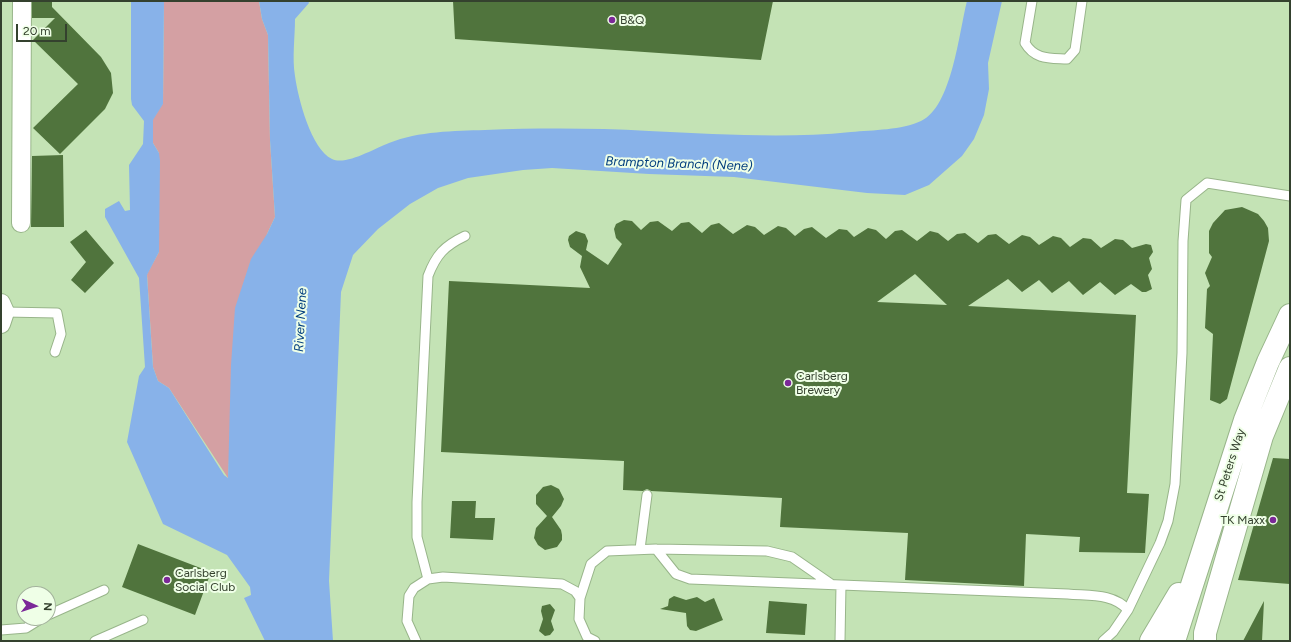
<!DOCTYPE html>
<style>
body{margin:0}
#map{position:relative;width:1291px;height:642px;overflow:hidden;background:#c4e3b5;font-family:Figtree,sans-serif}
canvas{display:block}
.frame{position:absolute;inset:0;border:2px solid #34412e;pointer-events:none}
.north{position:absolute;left:16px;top:586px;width:40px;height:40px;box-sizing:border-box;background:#efffe7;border:1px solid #a4b39d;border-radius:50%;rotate:93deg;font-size:11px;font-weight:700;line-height:16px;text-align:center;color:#34412e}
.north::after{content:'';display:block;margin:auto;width:14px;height:18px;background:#7b2898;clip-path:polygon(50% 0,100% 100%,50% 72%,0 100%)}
.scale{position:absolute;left:16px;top:24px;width:51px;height:18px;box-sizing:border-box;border:2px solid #34412e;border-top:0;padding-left:5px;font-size:12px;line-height:14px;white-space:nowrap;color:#34412e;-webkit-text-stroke:3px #efffe7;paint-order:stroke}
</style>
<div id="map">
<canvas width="1291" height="642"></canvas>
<div class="frame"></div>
<div class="north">N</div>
<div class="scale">20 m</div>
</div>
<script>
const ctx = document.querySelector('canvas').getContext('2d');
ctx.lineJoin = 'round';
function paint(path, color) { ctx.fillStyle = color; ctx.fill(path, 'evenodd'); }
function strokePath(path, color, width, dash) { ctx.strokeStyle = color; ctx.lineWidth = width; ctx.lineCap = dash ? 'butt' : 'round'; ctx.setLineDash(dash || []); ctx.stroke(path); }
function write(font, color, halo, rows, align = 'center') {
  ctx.font = font + ' Figtree,sans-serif'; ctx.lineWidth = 4; ctx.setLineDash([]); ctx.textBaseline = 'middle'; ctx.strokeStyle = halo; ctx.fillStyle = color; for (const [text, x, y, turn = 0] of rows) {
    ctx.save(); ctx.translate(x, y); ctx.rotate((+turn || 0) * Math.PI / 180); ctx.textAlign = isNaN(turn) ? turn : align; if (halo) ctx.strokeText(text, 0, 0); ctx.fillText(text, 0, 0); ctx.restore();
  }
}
paint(new Path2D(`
 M164,1H259L262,19L268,35L270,140L275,217L267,234L230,441L228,478L169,388L158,381L153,367L147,274L159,252V153L153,143V119L163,103Z`), '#d4a0a3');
paint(new Path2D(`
 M131,1H164L163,104L153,120V143L159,153L160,161L159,252L147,275L153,367L158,381L169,388L224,475L228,478L231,365L235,308L251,259L267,234L275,217L270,140L268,35L262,19L259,1H308L309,3L295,19C295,37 292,58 295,76C298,98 311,149 332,159C346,166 375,148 389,143C419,131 454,131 485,130C540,128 594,128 649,131C716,134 784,139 851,132C873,130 902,130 921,121C952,107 959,32 967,1H1002L988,63L989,89L984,115L974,139L962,156L929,185L905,195L867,193L734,177L649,174L552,168L523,170L468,178L438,188L410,204L378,229L353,255L341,292L329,581L333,641H265L244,598L251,595L250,587L227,555L163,524L127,442L139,376L145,367L139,278L105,217V209L119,201L125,211L130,210L129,165L143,144L144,121L132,105L131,99Z`), '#88b2e9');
paint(new Path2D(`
 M32,1H52V7L101,57L111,73L113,93L105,109L60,154L33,128L78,84L33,40L55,18H32Z
 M453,1H773L761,60L455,39Z
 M63,155L64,227H31L32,156Z
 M1242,207L1258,214L1264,221L1268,228L1269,241L1227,399L1220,404L1210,400L1213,334L1205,328L1207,289L1210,286L1205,273L1212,257L1209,253V231L1213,223L1225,210Z
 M624,220L632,221L641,230L650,222L658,221L672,231L681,223L689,222L702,233L711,225L719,223L733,234L747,225L755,227L764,235L778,226L786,228L795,236L804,229L812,227L826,238L839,229L847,230L854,237L868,228L876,230L886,239L895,231L902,230L917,241L930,231L938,233L948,241L957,234L965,233L978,243L988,235L996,234L1009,244L1022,235L1030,237L1039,245L1053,236L1061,238L1070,247L1083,238L1091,239L1101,248L1115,239L1123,240L1132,248L1146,244L1151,245L1153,252L1149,258L1152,269L1148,275L1152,289L1146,292H1142L1131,284L1115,295L1100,282L1083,295L1069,281L1052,293L1039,280L1022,292L1008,279L968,306L1136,315L1127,493L1149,494L1145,553L1079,552L1080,537L1026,534L1024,586L905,580L908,533L780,527L782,498L651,491L647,489L643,491L623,490L624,461L441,452L449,281L590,288L580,267L582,256L570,247L568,240L569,236L576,231L585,234L588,241L586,250L608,265L622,244L616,238L614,229L616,224ZM915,274L947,305L877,302Z
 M86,230L114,263L85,293L71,280L86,262L70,242Z
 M1273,458L1290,459V584L1238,580Z
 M551,485L559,489L564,499L561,506L552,517L561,530L562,535V540L557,547L545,550L538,545L534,538L536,528L547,516L536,504V495L543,487Z
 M452,501H476L475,518H495L493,540L450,538Z
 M138,544L211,572L195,615L122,587Z
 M674,596L686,600L697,597L705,602L714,598L723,620L696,631L690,630L687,626L686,613L660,609L668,606L669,599Z
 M769,601L807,604L805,635L766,633Z
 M1264,601L1262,641H1243Z
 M550,604L555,610L551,621L554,630L550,635L545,636L539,631L543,619L541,611L542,606Z`), '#50743d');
const service = new Path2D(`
 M1032,1L1025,43C1035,60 1050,58 1067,59L1075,50L1082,1
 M5,312L57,313L61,334L55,352
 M640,549L647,495
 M656,549L676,574L690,579L1068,594C1089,596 1113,593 1128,610
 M428,579L417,537V502L428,276C436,255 444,246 465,236
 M48,615L104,590
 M1,630L26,628L42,618
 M95,641L143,620
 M416,641L407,621L409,596L414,588L428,579L443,577L562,584L575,591L580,598
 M595,641L587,637L579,619L580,598L591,564L607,551L656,549L767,551L792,557L831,584
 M840,641L841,585
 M1103,641L1113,632L1128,610L1160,543L1168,521L1175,484L1182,353L1183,241L1186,200L1207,183L1290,196`);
const minor = new Path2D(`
 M21,223L22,1
 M1,303L5,312L1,324`);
const trunk = new Path2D(`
 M1151,641L1179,594
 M1174,641L1245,420L1268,362L1290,315
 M1205,641V633L1262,436L1290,368`);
strokePath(service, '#98b58a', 11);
strokePath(minor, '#98b58a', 20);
strokePath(trunk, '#98b58a', 24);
strokePath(service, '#fff', 9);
strokePath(minor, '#fff', 18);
strokePath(trunk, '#fff', 22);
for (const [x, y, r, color] of [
 [612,20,4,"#7b2898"],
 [788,383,4,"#7b2898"],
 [1273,520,4,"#7b2898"],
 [167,580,4,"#7b2898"]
]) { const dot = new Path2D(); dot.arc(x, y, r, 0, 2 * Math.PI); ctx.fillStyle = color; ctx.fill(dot); strokePath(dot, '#efffe7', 1.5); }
write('12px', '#34412e', '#efffe7', [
 ["B&Q",620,20],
 ["Carlsberg",796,376],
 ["Brewery",796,390],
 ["TK Maxx",1265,520,"right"],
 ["Carlsberg",175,573],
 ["Social Club",175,587]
], 'left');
write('12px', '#34412e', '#efffe7', [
 ["St Peters Way",1230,465,-72]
]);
write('italic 13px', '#023e7e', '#efffe7', [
 ["Brampton Branch (Nene)",679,164,2],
 ["River Nene",301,320,-87]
]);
</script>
